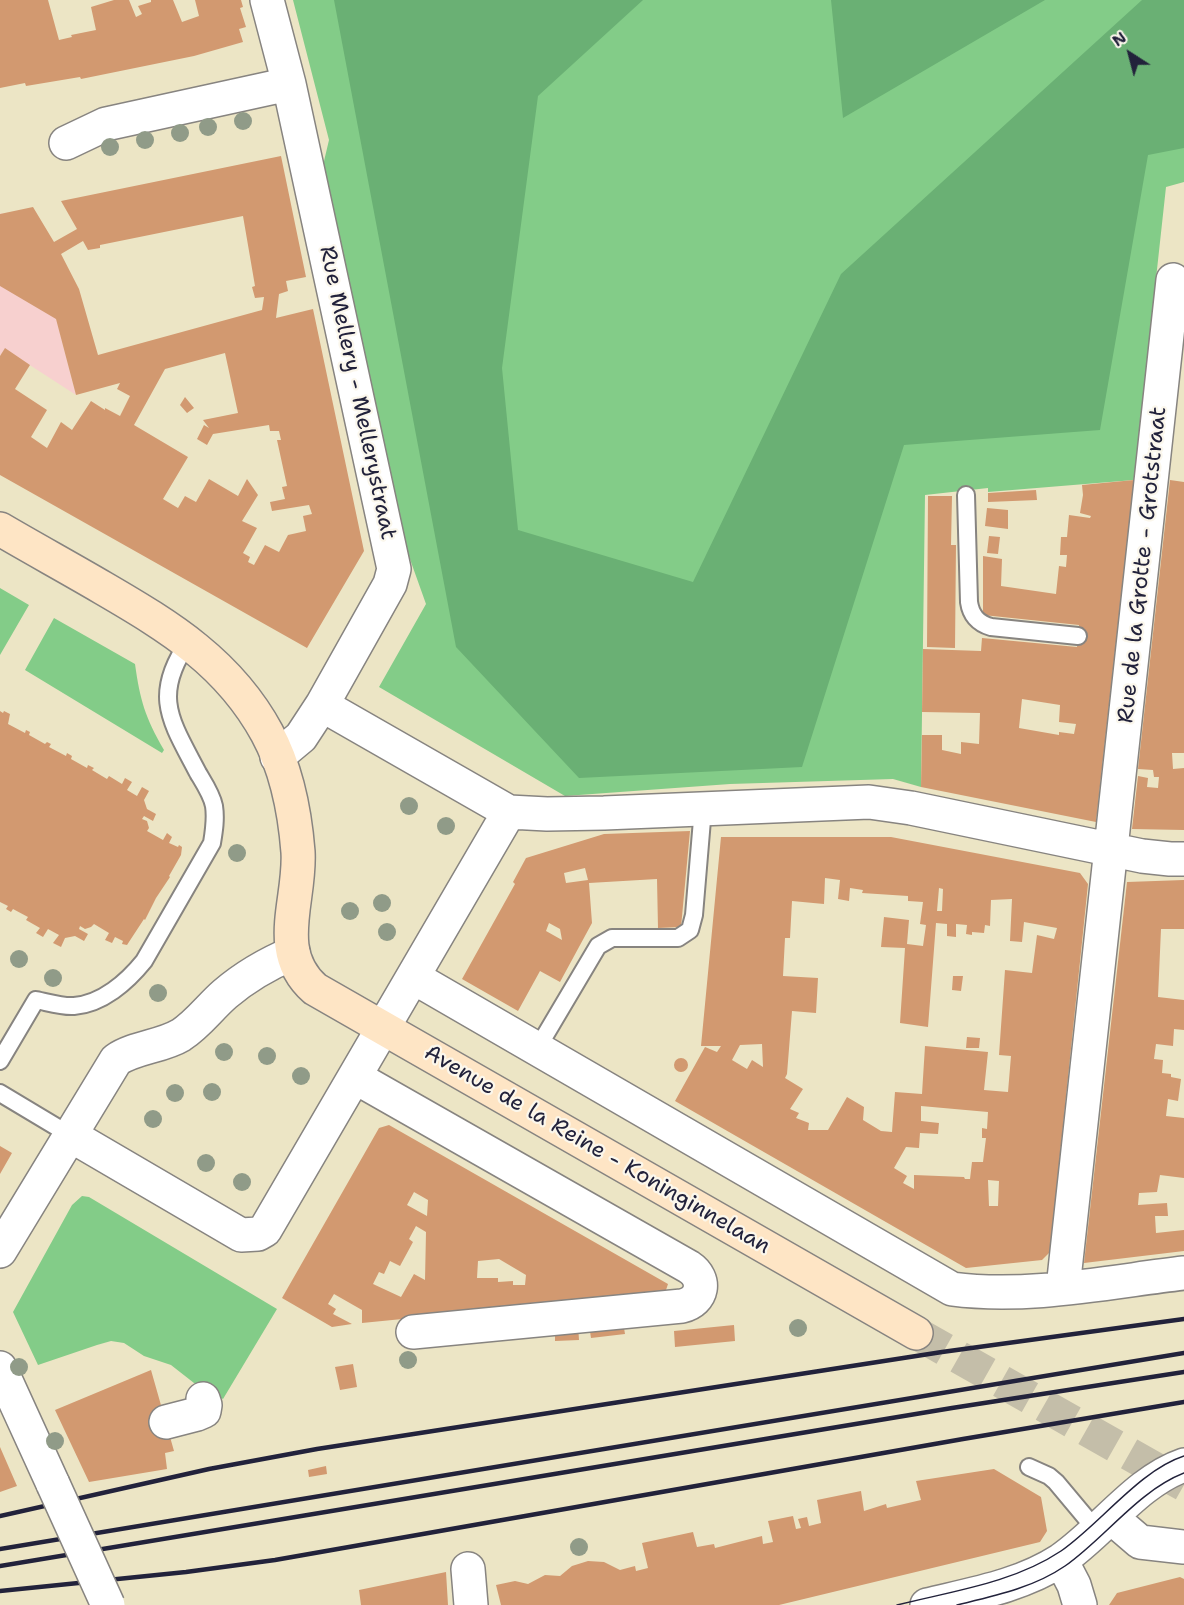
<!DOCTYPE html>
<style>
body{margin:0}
#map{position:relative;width:1184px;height:1605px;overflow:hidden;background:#ece5c5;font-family:"Shantell Sans",sans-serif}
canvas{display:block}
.north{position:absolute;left:1100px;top:24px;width:60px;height:60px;-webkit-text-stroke:4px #fbf7ec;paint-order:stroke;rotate:324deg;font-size:16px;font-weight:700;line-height:24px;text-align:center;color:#22223b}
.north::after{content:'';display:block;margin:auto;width:21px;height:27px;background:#22223b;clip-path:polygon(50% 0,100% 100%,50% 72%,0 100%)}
</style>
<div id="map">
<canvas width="1184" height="1605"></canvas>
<div class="north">N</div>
</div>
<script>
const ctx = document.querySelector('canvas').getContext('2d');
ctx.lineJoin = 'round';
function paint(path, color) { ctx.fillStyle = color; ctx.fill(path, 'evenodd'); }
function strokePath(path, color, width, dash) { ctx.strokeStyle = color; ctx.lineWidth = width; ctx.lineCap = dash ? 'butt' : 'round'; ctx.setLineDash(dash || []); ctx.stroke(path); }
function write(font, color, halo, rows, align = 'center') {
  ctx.font = font + ' "Shantell Sans",sans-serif'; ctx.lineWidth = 4.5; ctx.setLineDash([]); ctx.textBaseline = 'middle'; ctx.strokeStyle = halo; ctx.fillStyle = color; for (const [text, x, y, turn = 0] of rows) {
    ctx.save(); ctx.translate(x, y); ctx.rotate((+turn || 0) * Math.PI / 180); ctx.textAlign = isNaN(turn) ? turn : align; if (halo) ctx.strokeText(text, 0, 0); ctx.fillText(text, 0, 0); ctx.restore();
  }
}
paint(new Path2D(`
 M2,213L52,302L76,395L5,349L0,356V214Z`), '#f7d0cf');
paint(new Path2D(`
 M293,0H1184V182L1166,187L1134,480L988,492V488L925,495L921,787L893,779L730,784L565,796L379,687L426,604L406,548L361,365L320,178L329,140Z
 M0,588L29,605L0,655Z
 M54,618L135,664C140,700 145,717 164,750L162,753L25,670Z
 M82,1196L89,1197L277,1309L223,1399L194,1383L171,1365L144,1356L124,1343L111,1341L97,1345L38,1365L13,1312L72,1205Z`), '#83cc88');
paint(new Path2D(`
 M334,0H643L538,96L502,368L518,530L693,582L841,274L1142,0H1184V148L1148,155L1100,430L904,445L802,767L579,778L456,647Z
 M831,0H1045L843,118Z`), '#6ab074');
paint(new Path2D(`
 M0,0H48L59,40L72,37L71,35L96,30L91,7L114,0H129L136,17L142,14L138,6L151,2V0H173L182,22L199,16L195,0H241L243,7L240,8L246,27L239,29L243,42L194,56L81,79L80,77L26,86L25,83L0,88Z
 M281,156L306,277L286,281L288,291L279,294L276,318L313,309L364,551L307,648L0,475V356L5,348L30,365L15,389L47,410L31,437L47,448L61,422L72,430L91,401L105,410V408L120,416L130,396L117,389L120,383L76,395L56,319L0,286V214L33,207L54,242L77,229L61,201ZM243,216L255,286L252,287L255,298L264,297L262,310L98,355L79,289L61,254L83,241L88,250L100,248V245ZM225,353L238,413L203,420L209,428L204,425L197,439L207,445L213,434L269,425L270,431H279L281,440H277L287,486L282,487L285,499L270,502L272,511L309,505L312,514L303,516L306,531L288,535L279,552L265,545L254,565L248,562L250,557L243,553L257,528L242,521L258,495L247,479L238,496L209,479L196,502L185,496L178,508L163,499L188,457L134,425L165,369Z
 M185,397L194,408L187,413L180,405Z
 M1134,480L1096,822L921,787L922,735H942V750L961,754V742L979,744L980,713L922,712L923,649L981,651L982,638L1077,647L1079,625L983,615V556L1002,559L1001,586L1056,594L1059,566L1066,567L1067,555H1060L1061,537H1067L1069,515L1090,518L1091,516L1080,513L1083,495L1082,485ZM1022,699L1060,705L1059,722L1076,724L1074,734L1059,732V735L1019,728Z
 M1170,480L1184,482V753H1172L1173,769L1184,768V830L1132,829L1138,776L1148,778L1147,787L1158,788L1159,777H1154L1153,770L1138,769Z
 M1036,490L1037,500L988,502V493Z
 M928,496H952L951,545H956L955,648L927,647Z
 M987,508L1008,510V529L985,526Z
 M989,536L1000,537L998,554L987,553Z
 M0,711L3,713L4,711L10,714L8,724L25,733L26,730L30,732L29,735L45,744L47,742L51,744L49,747L66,756L67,753L72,756L71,759L87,768L88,765L94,768L92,770L107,779L109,776L122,784L125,778L132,782L127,790L137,796L142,787L149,791L144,800L147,809L156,814L153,821L144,816L142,819L147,821L149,828L147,831L163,840L167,833L172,837L169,843L178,847L179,845L182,847L181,855L169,876L170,877L156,898L145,920L144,919L127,945L122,944L123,941L115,937L112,943L105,940L109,933L94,924L91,927L85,929L80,926L79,929L88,934L84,941L75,936L65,938L61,947L53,943L59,935L48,929L43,937L36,933L40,928L26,920L28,917L13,909L11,912L6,909L8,906L0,902Z
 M690,831L681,927L658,928L657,879L589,883L592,923L560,982L540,971L518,1011L462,979L515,884L513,882L526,858L604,834ZM585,868L588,880L566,883L564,873ZM549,923L560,929L562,940L546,931Z
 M721,837H891L1080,873L1088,884L1050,1252L1042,1260L966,1268L675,1101L705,1047L717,1052L721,1046H701ZM825,878L840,880L838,899L849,901L850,888L863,890L862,893L908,896V901L923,902L920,924L926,925L923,946L907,944L909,920L884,917L881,947L905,948L900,1023L928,1027L936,923L947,924V936L956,937V924L967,925L966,934L972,935V932L984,933L985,925L990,926L991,900L1012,899L1010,941L1022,942L1024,922L1057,928L1054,939L1037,935L1032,973L1005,970L999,1055L1011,1056L1008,1092L984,1090L988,1052L925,1046L922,1094L895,1092L892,1132L881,1131L863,1120L864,1107L847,1097L828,1130H808L809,1123L796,1118L799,1113L790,1109L803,1089L785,1078L787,1074L792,1011L816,1013L818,978L783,976L785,938H790L792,901L824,904ZM939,888L943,889L942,911H937ZM762,1044L763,1067L752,1060L747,1069L732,1060L740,1045ZM921,1106L988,1112L987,1129L982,1128V1138H986L983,1162H972L970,1179H965L964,1177L914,1175V1189L903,1183L907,1176L894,1168L906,1147L919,1148L920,1133L938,1134L939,1123L921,1121ZM988,1180L999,1181L998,1206H989Z
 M1184,880V929H1161L1158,997L1184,1000V1030L1174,1029L1173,1046L1156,1044L1154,1059L1163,1060L1162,1073L1171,1074V1077L1181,1079L1178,1101L1168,1099L1166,1116L1184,1118V1178L1160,1175L1157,1192L1139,1193L1138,1205L1167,1203L1168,1216H1155L1156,1233L1184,1230V1251L1084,1263L1127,882Z
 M953,976H963L961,991L952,990Z
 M967,1037L980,1038L979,1048H966Z
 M674 1065a7 7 0 1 1 14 0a7 7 0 1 1-14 0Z
 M389,1125L668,1284L665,1293L362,1323V1310L334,1294L328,1304L336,1309L333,1314L352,1324L332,1327L282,1298L379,1128ZM414,1192L428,1200L427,1216L407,1205ZM416,1226L426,1232L425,1280L414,1274L401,1297L373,1284L379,1272L384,1274L390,1261L400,1266L413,1242L409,1239ZM499,1259L526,1275L525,1285H513V1281L498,1282V1278H477L478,1261Z
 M0,1146L12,1153L0,1174Z
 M623,1322L625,1334L591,1338L589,1325Z
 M578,1325L579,1340L555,1341V1327Z
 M734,1325L735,1341L675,1347L674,1331Z
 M353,1364L357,1387L340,1390L335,1367Z
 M151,1370L174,1451L165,1453L167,1469L89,1482L55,1410Z
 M0,1447L17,1486L0,1492Z
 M326,1466L327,1474L309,1477L308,1470Z
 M994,1469L1041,1497L1047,1531L1040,1542L779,1605H501L496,1585L515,1581L528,1584L545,1575L560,1576L572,1566L588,1561L604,1562L620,1570L635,1566L636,1571L648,1568L642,1543L693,1532L697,1547L714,1544L715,1548L762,1536L763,1544L773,1542L768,1521L793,1516L796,1529L801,1528L798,1519L807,1517L809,1526L821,1523L817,1500L861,1491L864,1511L886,1504L887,1508L921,1500L916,1481Z
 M446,1572L448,1605H361L359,1590Z
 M1180,1577L1184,1579V1605H1109L1117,1593Z`), '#d29970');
strokePath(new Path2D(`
 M916,1333L1184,1485`), '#c4bea9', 33, [33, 16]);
const lane = new Path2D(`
 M966,495L969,602C971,616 978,623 991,627L1078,636
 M537,1049L598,946L612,938H678L690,930L694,915L703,808
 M0,1061L36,1000C47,1002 62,1007 74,1006C102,1004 127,982 144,961L212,843C214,831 216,819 214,806C212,795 204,783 198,773C171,721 151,696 189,641
 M0,1093L70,1135
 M1029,1467L1049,1476L1056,1482L1097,1531`);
const street = new Path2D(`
 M267,0L289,84L394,569L390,584L322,705L301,737L277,757
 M66,143L106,124L289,84
 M322,705L509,812L547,814L604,813L869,802L911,808L1142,856L1170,859H1184
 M413,977L952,1289C1028,1299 1108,1282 1184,1273
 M355,1077L689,1267C707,1279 703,1301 682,1306L413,1332
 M70,1135L241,1235L258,1234L265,1230L509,812
 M0,1251L116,1060C135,1047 161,1047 181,1035C198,1024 210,1007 225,994C246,976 267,964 293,953
 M1063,1288L1173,280
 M0,1368L53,1484
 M166,1422L197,1414L204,1411L205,1405L203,1399
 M1112,1518L1140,1542L1184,1547
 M1061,1560L1074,1585L1080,1605
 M468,1569L471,1605
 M927,1605C973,1594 1021,1586 1061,1560C1102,1532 1137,1481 1184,1465`);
const secondary = new Path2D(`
 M0,529C34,549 69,568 103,588C170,627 229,663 267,733C286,768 295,813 298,852C301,900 272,951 315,989L916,1333`);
strokePath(lane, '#878480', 20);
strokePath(street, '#878480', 36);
strokePath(secondary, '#878480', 36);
strokePath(lane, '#fff', 16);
strokePath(street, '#fff', 33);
strokePath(secondary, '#fee5c5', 33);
strokePath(new Path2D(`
 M897,1605C953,1591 1013,1583 1061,1551C1100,1524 1140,1470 1184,1456
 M957,1605C994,1596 1033,1588 1065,1566C1105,1538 1138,1491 1184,1473`), '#22223b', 1.5);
strokePath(new Path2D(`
 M0,1516L209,1469L317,1449L942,1352L1184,1319
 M0,1549L1184,1353
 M0,1566L952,1408L1184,1372
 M0,1591L186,1572L275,1560L963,1439L1184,1402`), '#22223b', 4.5);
const streetBridge = new Path2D(`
 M53,1484L108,1605`);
strokePath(streetBridge, '#878480', 36, []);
strokePath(streetBridge, '#fff', 33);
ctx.fillStyle = '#909b88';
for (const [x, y] of [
 [243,121],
 [208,127],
 [180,133],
 [145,140],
 [110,147],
 [409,806],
 [446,826],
 [237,853],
 [382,903],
 [350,911],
 [387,932],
 [19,959],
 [53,978],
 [158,993],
 [224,1052],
 [267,1056],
 [301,1076],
 [212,1092],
 [175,1093],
 [153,1119],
 [206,1163],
 [242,1182],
 [798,1328],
 [408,1360],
 [19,1367],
 [55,1441],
 [579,1547]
]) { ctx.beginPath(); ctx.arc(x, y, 9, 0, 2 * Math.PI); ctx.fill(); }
write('22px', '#22223b', '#fbf7ec', [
 ["Rue Mellery - Mellerystraat",357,393,78],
 ["Rue de la Grotte - Grotstraat",1143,565,-84],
 ["Avenue de la Reine - Koninginnelaan",597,1150,30]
]);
</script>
